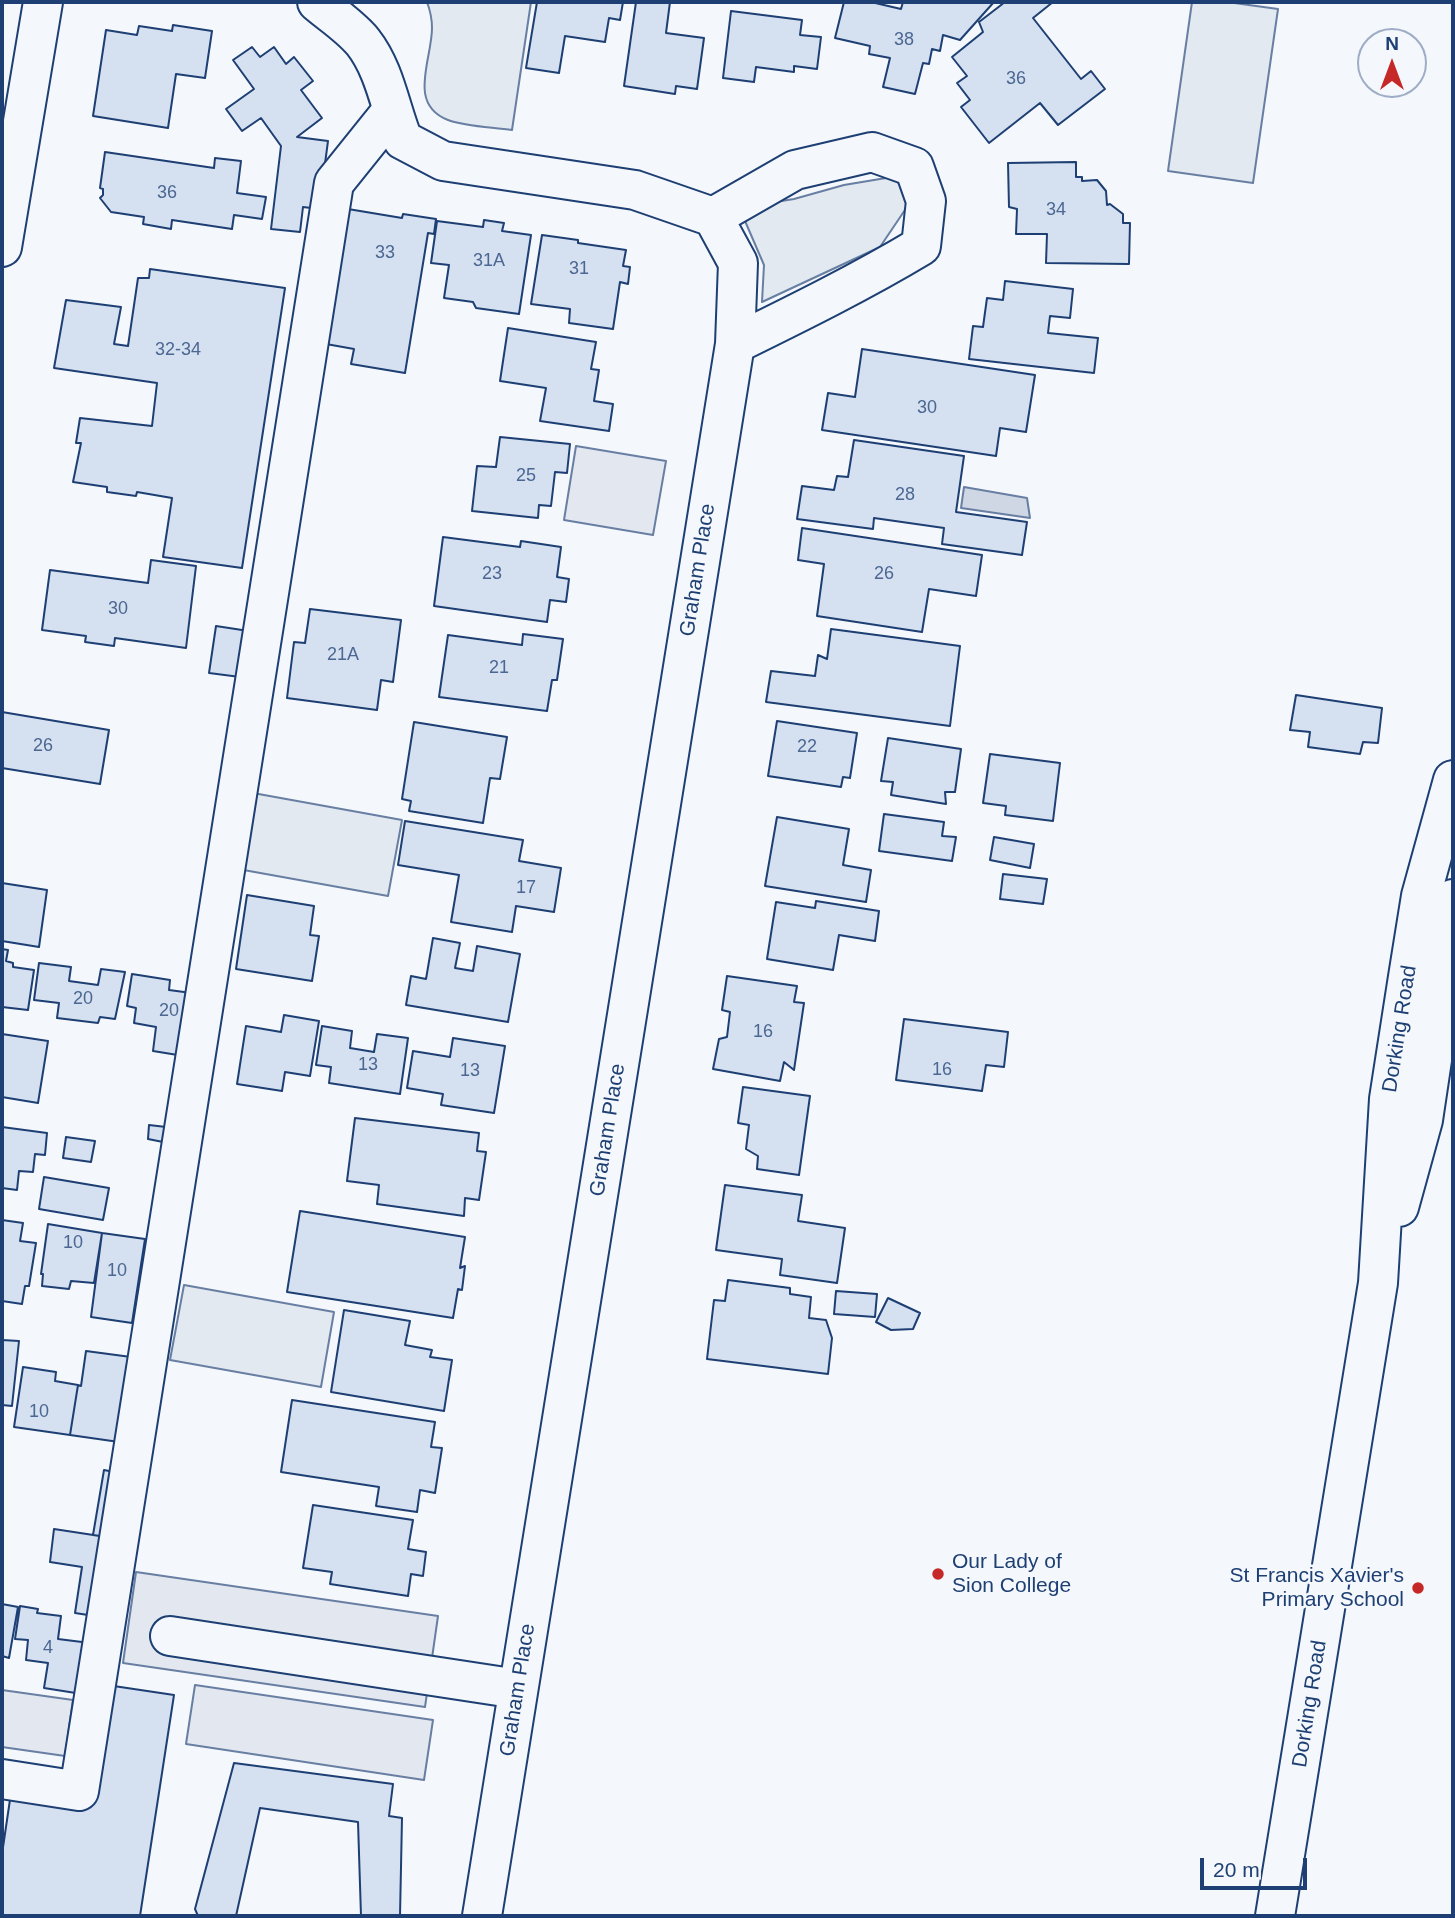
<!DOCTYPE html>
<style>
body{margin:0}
#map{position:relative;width:1455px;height:1918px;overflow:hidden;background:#f4f7fb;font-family:Helvetica,sans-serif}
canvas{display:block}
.frame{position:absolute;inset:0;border:4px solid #1d3f73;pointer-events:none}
.north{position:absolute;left:1357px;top:28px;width:70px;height:70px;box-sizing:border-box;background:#f4f7fb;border:2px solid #9eadc5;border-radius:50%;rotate:0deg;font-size:19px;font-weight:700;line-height:28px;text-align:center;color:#1d3f73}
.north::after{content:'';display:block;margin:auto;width:24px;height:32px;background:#c62828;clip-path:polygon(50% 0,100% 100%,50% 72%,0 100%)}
.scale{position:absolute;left:1200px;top:1858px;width:107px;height:32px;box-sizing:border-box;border:4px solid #1d3f73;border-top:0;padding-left:9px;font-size:21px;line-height:24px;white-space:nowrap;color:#1d3f73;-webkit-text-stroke:5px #f4f7fb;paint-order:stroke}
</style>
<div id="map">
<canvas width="1455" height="1918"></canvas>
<div class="frame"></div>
<div class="north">N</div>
<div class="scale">20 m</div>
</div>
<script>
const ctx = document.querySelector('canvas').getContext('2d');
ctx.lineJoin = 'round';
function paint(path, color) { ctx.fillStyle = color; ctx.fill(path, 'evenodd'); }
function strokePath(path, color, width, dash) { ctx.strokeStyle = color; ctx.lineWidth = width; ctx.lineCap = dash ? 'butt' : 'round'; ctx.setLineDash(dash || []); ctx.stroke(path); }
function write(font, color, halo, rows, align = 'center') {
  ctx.font = font + ' Helvetica,sans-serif'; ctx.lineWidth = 5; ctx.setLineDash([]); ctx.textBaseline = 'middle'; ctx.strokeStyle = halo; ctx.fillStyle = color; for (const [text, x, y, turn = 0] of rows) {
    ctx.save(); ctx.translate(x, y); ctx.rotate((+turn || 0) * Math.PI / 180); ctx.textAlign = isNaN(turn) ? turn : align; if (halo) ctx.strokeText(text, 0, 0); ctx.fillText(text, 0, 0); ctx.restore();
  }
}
const green = new Path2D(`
 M427,2H531L512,130C492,127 467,127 448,120C407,104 432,60 432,28C432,20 430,10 427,2Z
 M1192,2H1227L1278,9L1253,183L1168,171Z
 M892,177L905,189L909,204L880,247L762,302L764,265L742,214L750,206L794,199L844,185Z
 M253,793L402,820L388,896L238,869Z
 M184,1285L334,1312L321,1387L170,1360Z`);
paint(green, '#e3e9f0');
strokePath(green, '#687fa3', 2);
const parking = new Path2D(`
 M576,446L666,461L653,535L564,520Z
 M136,1572L438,1616L425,1707L123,1663Z
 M195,1685L433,1720L424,1780L186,1744Z
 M2,1690L73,1700L65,1756L2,1747Z`);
paint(parking, '#e3e8f0');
strokePath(parking, '#687fa3', 2);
const water = new Path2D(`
 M964,487L1027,498L1030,518L961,508Z`);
paint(water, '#cfd7e4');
strokePath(water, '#687fa3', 2);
const building = new Path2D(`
 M537,2H623L620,20L609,18L605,42L565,36L559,73L526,68Z
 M636,2H670L666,33L704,38L697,89L676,86L675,94L624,86Z
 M844,2H871L901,9L903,2H994L960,40L943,35L940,51L932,49L929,64L923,63L915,94L883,87L890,58L869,54L870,46L835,38Z
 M1005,2H1053L1033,18L1081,79L1091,71L1105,89L1058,125L1040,103L989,143L961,107L970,100L957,83L967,76L952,57L983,32L979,22Z
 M731,11L802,20L800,35L821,37L817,69L794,66V72L756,67L754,82L723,78Z
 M173,25L212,31L205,78L176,74L168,128L93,116L106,30L137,35L139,26L172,31Z
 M252,47L260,57L274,47L286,64L294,57L313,81L301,90L322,118L297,137L328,141L319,209L303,207L300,232L271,229L281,146L261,118L242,131L226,109L254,89L233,60Z
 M105,152L214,168L215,158L241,161L237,193L266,197L262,219L234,215L232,229L172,220L171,229L143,224L144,217L111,212L100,198L103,195V189L100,188Z
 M1076,162V177H1082V181L1097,180L1106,191L1107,205L1110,204L1123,214V223H1130L1129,264L1046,263L1047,234H1016L1017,209L1009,207L1008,163Z
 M348,209L402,218L403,214L436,219L434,234L428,233L405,373L351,364L354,349L326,344Z
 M484,220L504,223L502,231L531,235L519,314L476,308L473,302L444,298L449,265L431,263L437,221L483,227Z
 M542,235L578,240V243L626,250L623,266L630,267L628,284L620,282L613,329L569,323L570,309L531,304Z
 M150,269L285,288L242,568L163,557L172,498L137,492L136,496L107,492V487L73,482L81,443H76L80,418L152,426L157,383L54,368L66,300L121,307L114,344L128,346L138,278H149Z
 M1005,281L1073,289L1070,318L1050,316L1048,333L1098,338L1094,373L969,359L973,326L983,327L987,298L1003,300Z
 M508,328L596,342L591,369L599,370L594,401L613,404L609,431L540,421L546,388L500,381Z
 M862,349L1035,375L1026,432L1000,428L996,456L822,430L828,393L855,397Z
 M500,437L570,444L567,473L555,472L551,506L539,505L538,518L472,511L477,466L496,467Z
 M854,440L964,456L956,512L1027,522L1022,555L942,544L944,528L874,518L873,529L797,519L802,486L834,490L837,476L848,477Z
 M802,528L982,555L976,596L929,589L922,632L817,616L824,564L798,560Z
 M443,537L520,547L521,541L561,547L557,577L569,579L566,602L550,600L547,622L434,606Z
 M151,560L196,566L186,648L115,638L114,646L85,642L86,636L42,630L50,570L148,583Z
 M310,609L401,620L393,682L381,680L377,710L287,698L294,642L305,643Z
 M216,626L255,632L248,678L209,673Z
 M831,629L960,646L950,726L766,702L771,671L815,676L818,655L827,659Z
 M523,634L563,639L557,680H552L547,711L439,697L448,635L522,645Z
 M1296,695L1382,708L1378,743L1363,742L1360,754L1308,747L1310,732L1290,730Z
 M2,712L109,730L100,784L2,768Z
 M777,721L857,733L850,778L843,777L841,787L768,776Z
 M414,722L507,737L500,779L490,778L483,823L409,811L411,801L402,799Z
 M888,738L961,749L955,792H945L946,804L891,795L893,782L881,781Z
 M990,754L1060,763L1053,821L1005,815L1006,806L983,803Z
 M884,814L944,822L942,836L956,837L952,861L879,851Z
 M777,817L849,829L843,865L871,870L866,902L765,886Z
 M405,821L523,840L519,861L561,868L554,912L516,906L512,932L451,922L459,875L398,865Z
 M994,837L1034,844L1030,868L990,860Z
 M1003,874L1047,879L1043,904L1000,899Z
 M2,883L47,890L39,947L2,941Z
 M247,895L314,906L310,935L319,936L312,981L236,969Z
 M816,901L879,911L875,941L839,935L833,970L767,959L776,902L815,908Z
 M433,938L460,943L455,968L473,971L477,946L520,954L508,1022L406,1005L411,976L426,979Z
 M2,949L8,950L6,961L13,963V967L34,970L28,1010L2,1007Z
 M39,963L71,967L69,981L98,985L101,969L125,972L115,1019L100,1017L98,1023L57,1018L59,1003L34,1000Z
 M132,974L170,980L169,990L199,994L190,1057L153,1051L156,1027L134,1023L136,1008L127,1006Z
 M727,976L797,986L794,1002L804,1003L794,1070L784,1062L780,1081L713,1069L719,1039L727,1037L730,1012L722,1010Z
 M284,1015L319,1021L310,1076L285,1072L282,1091L237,1084L246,1026L281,1032Z
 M904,1019L1008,1032L1004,1067L986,1065L982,1091L896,1080Z
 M322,1026L352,1031L350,1048L374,1052L377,1034L408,1038L400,1094L329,1083L331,1067L316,1065Z
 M2,1034L48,1041L38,1103L2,1097Z
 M453,1038L505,1046L494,1113L441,1105L443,1094L407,1088L413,1051L450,1057Z
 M743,1087L810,1096L799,1175L757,1169L758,1156L746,1149L749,1125L738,1123Z
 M355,1118L479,1133L477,1151L486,1152L479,1200L465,1198L464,1216L377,1204L379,1185L347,1181Z
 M149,1125L166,1127L163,1142L148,1139Z
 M2,1127L47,1133L45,1155L35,1154L33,1172L19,1171L17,1190L2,1188Z
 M66,1137L95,1141L91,1162L63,1158Z
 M44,1177L109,1188L103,1220L39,1209Z
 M725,1185L802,1195L798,1221L845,1228L837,1283L780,1275L782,1259L716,1250Z
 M300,1211L465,1237L460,1268L465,1266L462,1290L458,1289L453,1318L287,1292Z
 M2,1220L23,1223L20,1241L36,1243L29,1286H25L22,1304L2,1301Z
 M48,1224L102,1233L94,1283L71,1281L69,1289L42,1286L43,1274H41Z
 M102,1233L145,1239L132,1323L91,1317Z
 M728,1280L790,1288V1294L811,1297L809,1318L826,1320L832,1338L828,1374L707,1359L714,1300L725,1301Z
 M836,1291L877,1294L875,1317L834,1314Z
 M888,1298L920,1313L913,1329L891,1330L876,1322Z
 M344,1310L410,1321L405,1345L432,1350L430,1357L452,1360L444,1411L331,1392Z
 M2,1340L19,1341L12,1406L2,1405Z
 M86,1351L131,1357L119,1442L70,1435L78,1385L81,1386Z
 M23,1367L56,1372L55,1381L78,1385L70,1435L14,1427Z
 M292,1400L435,1422L431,1447L442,1448L435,1493L420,1490L417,1512L376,1506L379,1487L281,1472Z
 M104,1470L124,1474L113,1538L93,1535Z
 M313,1505L413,1520L408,1549L426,1552L423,1576L411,1574L408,1596L330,1584L332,1572L303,1568Z
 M54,1529L113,1538L101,1617L75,1613L82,1567L50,1562Z
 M2,1604L18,1607L9,1658L2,1656Z
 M20,1606L38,1609L37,1613L61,1616L58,1639L90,1643L82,1694L44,1688L48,1663L26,1660L28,1640L15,1639Z
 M107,1685L174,1695L140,1916H2V1854L12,1786L90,1798Z
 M234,1763L393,1784L389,1816L402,1818L400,1916H361L358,1822L260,1808L236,1916H198L195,1909Z`);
paint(building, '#d5e0f0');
strokePath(building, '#1d3f73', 2);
const minor = new Path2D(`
 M317,2C331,14 351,27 363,42C385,70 390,108 403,140L443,161L635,190L713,217L738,263L735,344L482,1916
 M713,217L795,170L872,152L914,167L926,201L921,246C861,282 798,313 735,344
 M2,247L43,2
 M170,1636L518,1689
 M2,1779L79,1791L334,183L391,112`);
const major = new Path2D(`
 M1399,1207L1423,1120L1451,933L1453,899
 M1275,1916L1378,1283L1389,1099L1408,977L1421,896L1453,780`);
strokePath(minor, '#1d3f73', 42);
strokePath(major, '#1d3f73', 42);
strokePath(minor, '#f4f7fb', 38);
strokePath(major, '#f4f7fb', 38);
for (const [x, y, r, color] of [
 [938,1574,7,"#c62828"],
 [1418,1588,7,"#c62828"]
]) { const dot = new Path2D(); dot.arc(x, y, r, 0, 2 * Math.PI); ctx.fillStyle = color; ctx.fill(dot); strokePath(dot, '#f4f7fb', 2.5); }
write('18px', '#4b6792', null, [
 ["38",904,40],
 ["36",1016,79],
 ["36",167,193],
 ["34",1056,210],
 ["33",385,253],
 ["31A",489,261],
 ["31",579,269],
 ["32-34",178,350],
 ["30",927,408],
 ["25",526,476],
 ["28",905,495],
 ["23",492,574],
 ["26",884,574],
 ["30",118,609],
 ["21A",343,655],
 ["21",499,668],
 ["26",43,746],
 ["22",807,747],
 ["17",526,888],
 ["20",83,999],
 ["20",169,1011],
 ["16",763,1032],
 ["13",368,1065],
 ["16",942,1070],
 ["13",470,1071],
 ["10",73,1243],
 ["10",117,1271],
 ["10",39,1412],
 ["4",48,1648]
]);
write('21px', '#1d3f73', '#f4f7fb', [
 ["Graham Place",698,570,-81],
 ["Dorking Road",1400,1029,-81],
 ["Graham Place",608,1130,-81],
 ["Graham Place",518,1690,-81],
 ["Dorking Road",1310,1704,-81]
]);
write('21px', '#1d3f73', '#f4f7fb', [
 ["Our Lady of",952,1562],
 ["Sion College",952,1586],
 ["St Francis Xavier's",1404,1576,"right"],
 ["Primary School",1404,1600,"right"]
], 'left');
</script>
